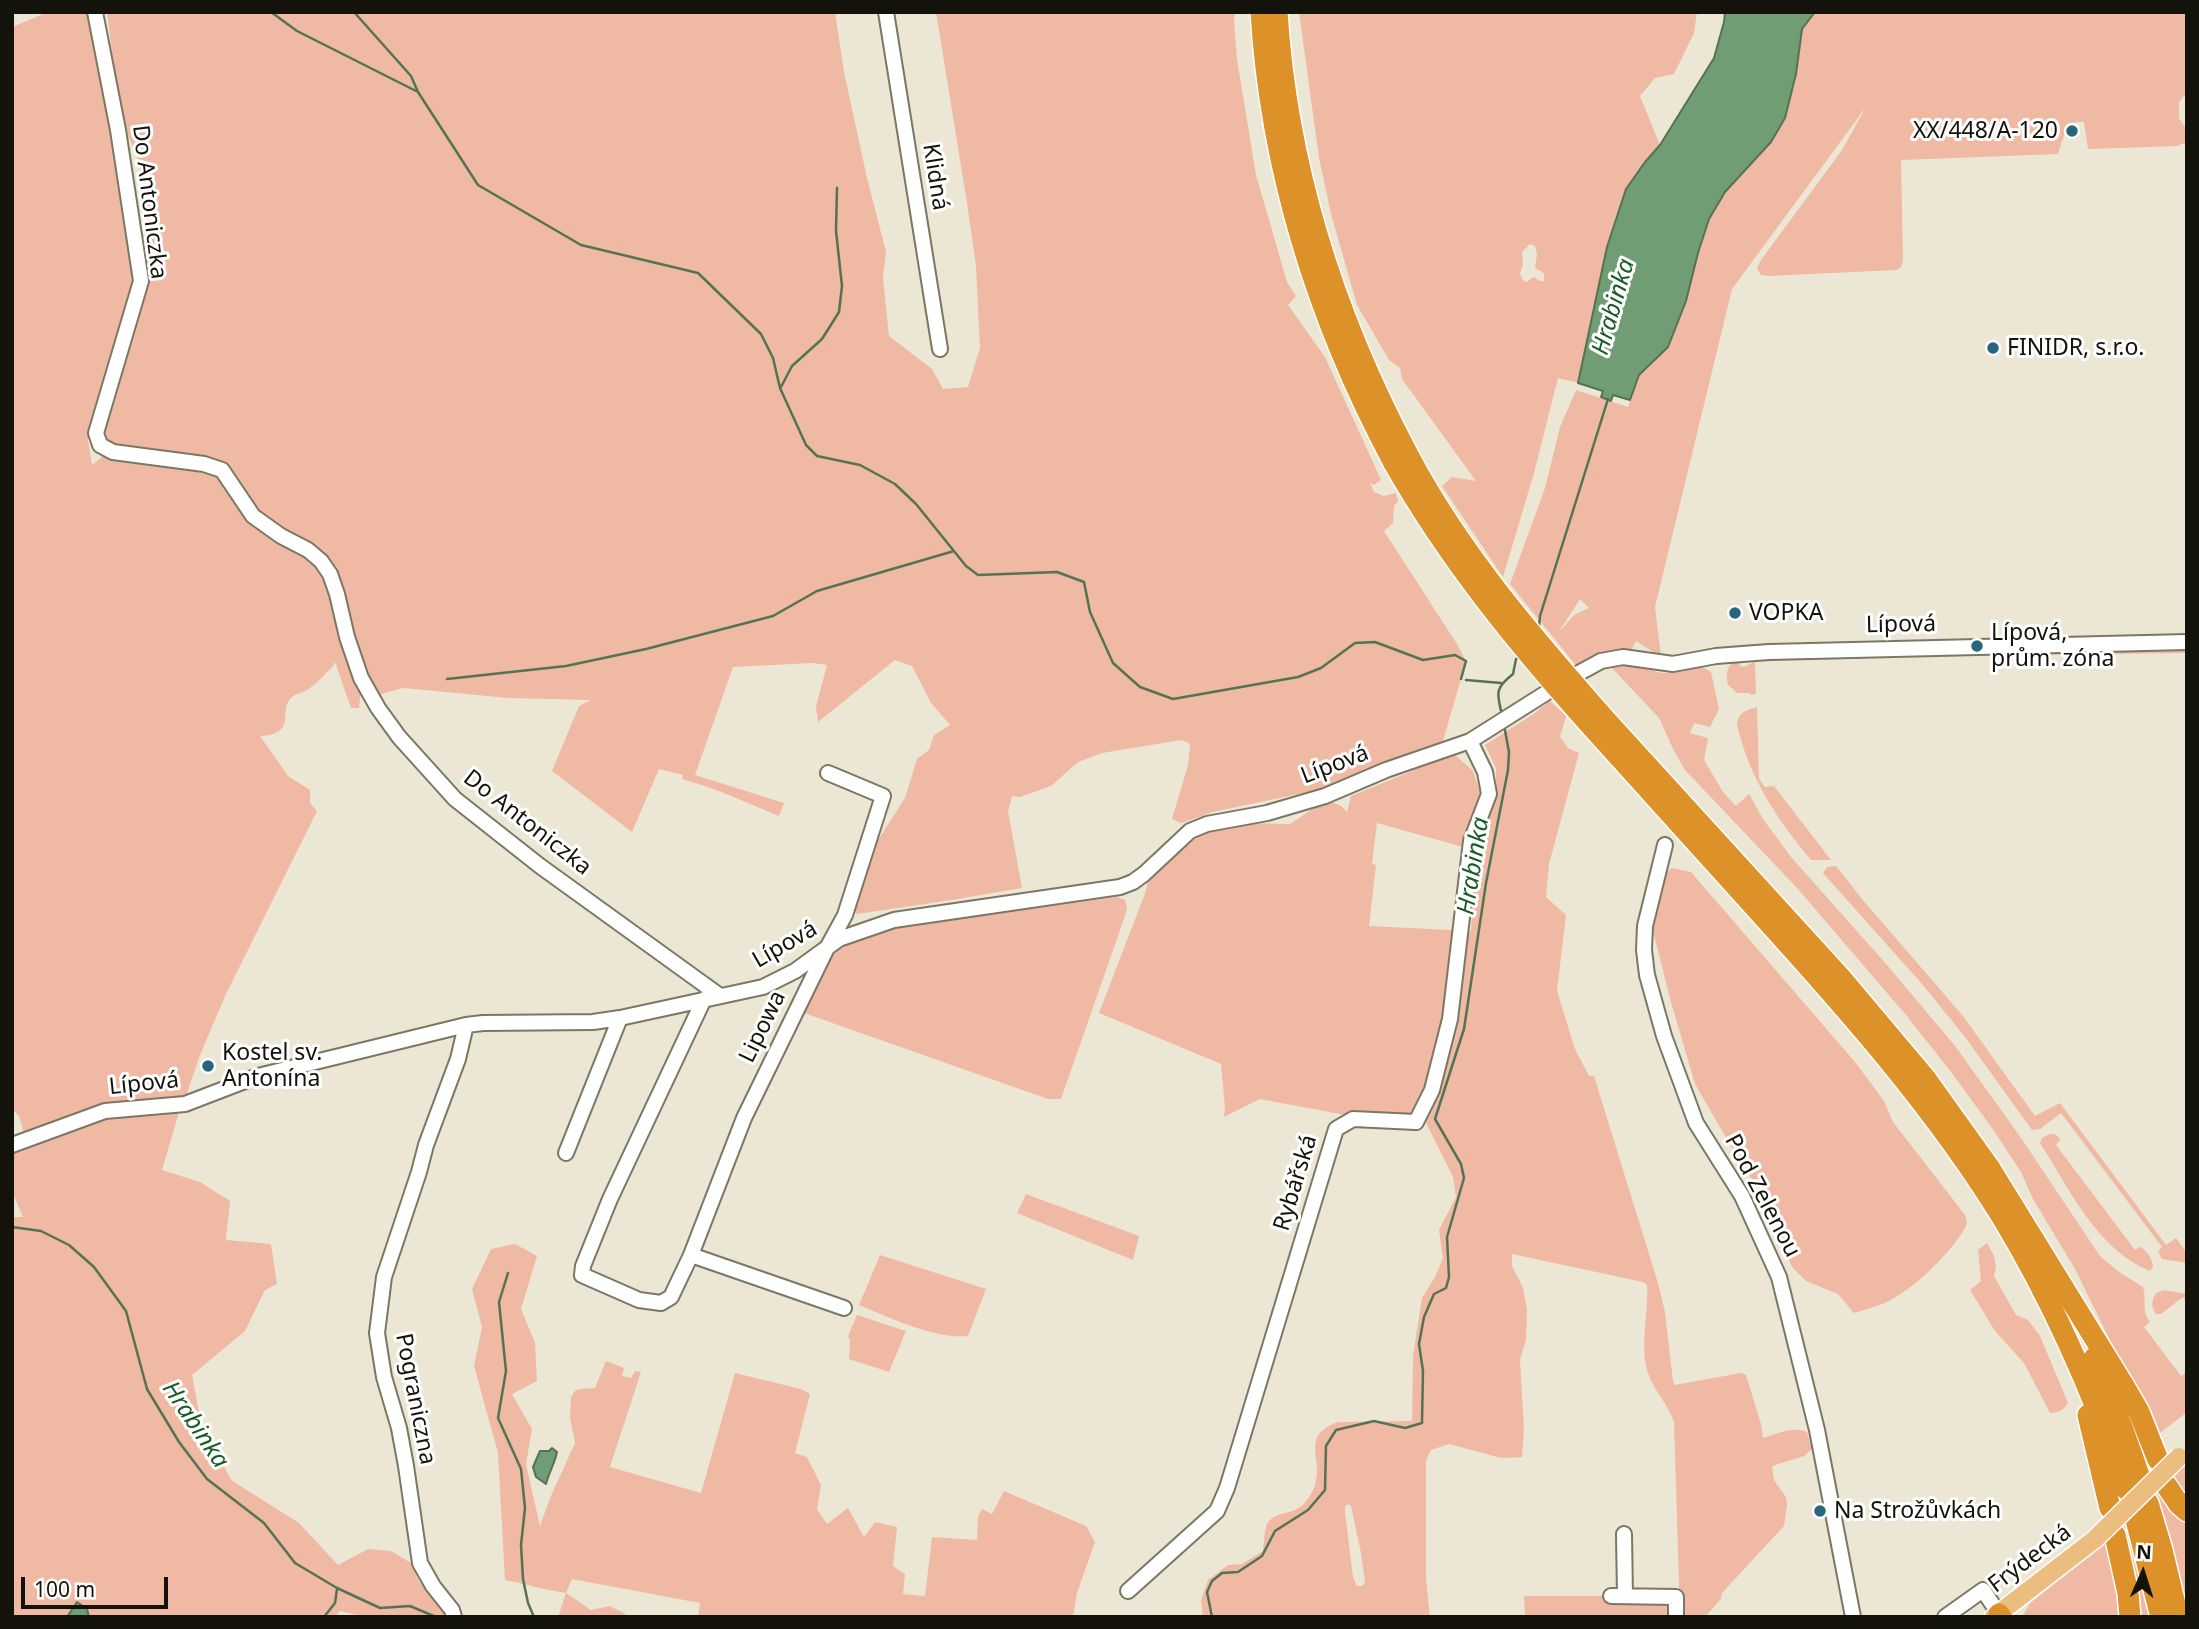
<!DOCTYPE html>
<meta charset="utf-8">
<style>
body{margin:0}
#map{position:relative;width:2199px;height:1629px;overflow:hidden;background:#ece7d4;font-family:"Noto Sans",sans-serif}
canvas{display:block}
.frame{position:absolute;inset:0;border:14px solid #13120b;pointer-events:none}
.north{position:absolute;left:2108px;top:1538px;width:70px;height:70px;-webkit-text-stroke:5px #fff;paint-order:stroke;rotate:3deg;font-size:19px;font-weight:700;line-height:28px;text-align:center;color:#13120b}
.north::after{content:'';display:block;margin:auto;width:24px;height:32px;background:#13120b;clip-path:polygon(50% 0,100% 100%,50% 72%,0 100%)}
.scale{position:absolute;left:21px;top:1577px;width:147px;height:32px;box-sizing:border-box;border:4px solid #13120b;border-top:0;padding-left:9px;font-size:21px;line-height:24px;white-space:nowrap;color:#13120b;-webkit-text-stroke:5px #fff;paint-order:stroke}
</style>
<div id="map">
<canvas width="2199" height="1629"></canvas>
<div class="frame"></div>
<div class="north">N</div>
<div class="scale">100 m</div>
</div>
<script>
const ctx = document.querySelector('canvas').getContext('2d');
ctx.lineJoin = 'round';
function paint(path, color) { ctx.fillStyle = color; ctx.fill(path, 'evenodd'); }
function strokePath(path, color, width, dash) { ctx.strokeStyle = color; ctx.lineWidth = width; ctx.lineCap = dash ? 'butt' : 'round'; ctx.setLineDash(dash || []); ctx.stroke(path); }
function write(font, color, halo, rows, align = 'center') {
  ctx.font = font + ' "Noto Sans",sans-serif'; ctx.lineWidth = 6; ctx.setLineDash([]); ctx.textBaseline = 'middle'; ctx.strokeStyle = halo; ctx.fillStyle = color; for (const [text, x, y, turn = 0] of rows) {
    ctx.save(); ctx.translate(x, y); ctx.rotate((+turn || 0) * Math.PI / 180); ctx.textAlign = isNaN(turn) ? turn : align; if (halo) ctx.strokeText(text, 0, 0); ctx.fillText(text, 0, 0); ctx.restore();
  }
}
paint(new Path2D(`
 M48,12H93L135,280L88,440L92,465L103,456L141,462L145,453L111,444L107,440L103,427L143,293L147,270V207L136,151C117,125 112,47 107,12H835L844,72L867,178L886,252L883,278L889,336L932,369L943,389L968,387L980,348L976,266L967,203L936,12H1235L1234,21L1237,59L1256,175L1287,282L1296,296L1288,305L1325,357L1381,480L1374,485L1370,483L1374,492L1384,496L1396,493L1398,501L1394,506L1393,523L1384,531L1457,644L1466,661L1443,741L1317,790L1213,812L1181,823L1172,819L1188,765L1190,744L1182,740L1102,753L1078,762L1051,786L1020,797L1012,796L1008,811L1022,888L952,900L857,914L853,911L875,845L905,798L917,759L929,750L934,735L950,725L931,703L912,666L895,660L818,722L816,706L827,665L812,663L733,667L695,775L784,803L779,816C747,803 716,788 682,779L683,775L659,769L632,832L552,771L579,706L591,700L508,698L403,688L377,695L354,637L332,562L311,547L328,579L361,690L359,708H351L335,662L333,666C325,674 317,684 307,690C303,693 296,693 292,697C277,710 299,734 260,736L288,776L310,790V803L317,811L226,994L200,1055L185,1099L121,1103L96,1107L24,1133L19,1116L12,1109V27Z
 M1299,12H1697L1694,33L1674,74L1655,78L1640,96L1660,145L1645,162L1626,189L1607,247L1578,383L1558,378L1534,473L1503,577L1442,486L1452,477L1476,481L1402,379L1400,368L1389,360L1357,305L1331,214L1319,158ZM1530,244L1535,246L1537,254L1535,268L1544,273V281H1540L1534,277L1526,282L1523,280L1520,274L1523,264L1522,252Z
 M1815,12H2187V92L2179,102V118L2187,130V142L2177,146L2088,149L2084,122C2066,119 2063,139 2058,154L1901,160L1903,261L1901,267L1897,270L1768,276L1761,275L1757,268L1761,260L1842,150L1866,107L1732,289L1655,607L1661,657L1636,641L1631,651L1606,655L1579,669L1510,584L1545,488L1560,427L1576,390L1628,407L1639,375L1668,347L1709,219L1725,192L1771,142L1794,87L1802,29ZM1580,599L1589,608L1574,615L1558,633Z
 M2187,648V653L2019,655V652H2013V655L1904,656L1859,654Z
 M1738,660L1740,666L1743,667L1755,662L1756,694L1751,695L1750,693H1737L1728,685C1726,674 1726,664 1738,660Z
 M1607,664C1616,664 1626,663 1635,664C1647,666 1655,674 1667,673C1676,672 1688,667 1699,665L1711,672L1719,709L1710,727L1694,723L1690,733L1708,738L1704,760L1723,792L1736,806L1749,794L1763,819L1791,857L1887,965L1955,1046L2019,1135L2100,1256L2119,1272L2143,1287C2147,1300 2141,1310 2150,1322L2144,1327L2181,1376L2187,1372V1412L2160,1433L2156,1425L2150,1429L2132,1385L2075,1269L2033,1199L2021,1172L1992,1128L1951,1072L1906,1015L1797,888L1685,770L1674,751L1659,718L1611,667L1603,666Z
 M1550,701L1566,716L1560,737L1568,748L1579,753L1549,864L1546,897L1566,915L1557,991L1575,1049L1589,1076H1594L1658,1283L1665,1312L1673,1381L1675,1385L1741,1373L1746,1375L1761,1424L1763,1438C1777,1434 1792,1426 1807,1432L1812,1449L1804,1456L1772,1466L1774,1480L1786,1497L1787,1505L1784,1526L1722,1593L1721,1599L1705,1617H1680L1674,1422C1668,1404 1654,1391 1648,1373C1639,1345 1649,1314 1647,1285L1643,1282L1512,1254V1266L1523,1288L1527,1310L1526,1339L1520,1360L1524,1429L1522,1457L1501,1458L1449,1444L1431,1450L1426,1460V1579L1430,1617H1203L1201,1600L1208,1580L1228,1565L1242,1564L1263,1551C1264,1543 1264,1532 1267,1524C1275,1511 1290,1515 1300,1507C1305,1504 1314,1491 1315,1485C1324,1458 1299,1436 1338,1422L1412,1421L1413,1356L1422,1298L1435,1277L1443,1258L1439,1230L1456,1197L1453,1177L1425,1121L1340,1114L1260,1099L1224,1117L1225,1108L1221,1064L1099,1013L1146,891L1148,880L1181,847L1204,834L1239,823L1290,824C1307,814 1330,790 1347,812L1351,796L1454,754L1473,771L1480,792L1463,847L1377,823L1372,864L1376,865L1369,926L1471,931L1475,847L1496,786V768L1485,745L1532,715ZM1348,1504L1351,1506L1361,1553L1365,1583L1362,1586H1357L1353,1577L1345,1512V1506Z
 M1757,707L1759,779L1765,787L1774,786L1831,860H1811C1778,821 1748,776 1737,724C1739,711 1746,711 1757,707Z
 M1836,866L1862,899L1963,1016L2035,1116L2060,1103L2166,1245L2176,1238L2187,1253V1263L2162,1259L2158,1252L2162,1247L2061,1113L2040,1129L2032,1130L1965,1037L1922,984L1823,873L1827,867Z
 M1672,868L1691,872L1855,1062L1884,1101L1893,1122L1965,1215L1967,1223L1965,1228C1950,1254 1913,1290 1885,1303C1875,1307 1864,1310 1854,1313L1838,1294L1806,1281L1792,1267L1759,1190L1732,1148L1695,1084L1671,1002L1653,931C1652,916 1660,875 1672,868Z
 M1117,897L1125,900L1127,907L1125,916L1061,1099H1048L804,1013C814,986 825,953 852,940C860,936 870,933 878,930Z
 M180,1109L162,1170L200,1182L230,1201L226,1240L271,1244L277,1284L265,1290L245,1331L192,1375L200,1418L231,1480L299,1523L338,1565L368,1549L391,1551L411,1563L418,1580L435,1600L446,1617H365L340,1611L335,1617H89L87,1609L78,1602L67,1617H12V1217H23L12,1191V1150L101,1116Z
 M2049,1134H2054L2059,1137L2060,1140L2056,1145L2135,1250L2139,1247C2146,1248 2153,1260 2153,1267L2150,1271C2097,1250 2069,1188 2040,1143L2042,1138Z
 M1026,1194L1139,1236L1133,1260L1017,1213Z
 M1987,1243L1994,1256L1996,1267L1994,1276L2016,1315L2028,1320L2040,1336L2068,1403C2063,1411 2059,1412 2050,1413L2024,1363L1995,1331L1970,1290L1981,1281L1978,1250Z
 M515,1244L537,1256L521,1309L535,1343L537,1381L512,1394L532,1429L526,1464L540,1526L550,1498L575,1443L570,1417L571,1397L575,1391L580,1389L595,1388L606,1361L624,1368L622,1376L631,1378L635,1371L641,1372L610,1467L701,1493L735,1373L801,1389L810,1394L795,1453L807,1457L821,1485L817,1509L827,1524L848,1508L864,1537L875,1522L897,1527L893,1566L905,1574L903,1594L925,1596L932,1537L977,1540L978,1516L982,1509L992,1514L1004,1491L1086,1526L1095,1542L1077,1593L1073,1617H698L700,1603L572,1579L566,1593L591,1610L610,1606L631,1617H558L566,1593C545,1590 526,1584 505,1580L498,1453L474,1366L482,1327L472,1289L491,1249Z
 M880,1255L986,1289L968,1336C937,1340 888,1317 859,1305Z
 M2164,1290L2187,1294V1302L2183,1297L2161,1314H2156C2151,1308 2151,1300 2156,1293Z
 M857,1315L906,1331L889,1372L849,1359L850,1340L848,1336Z
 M2187,1462V1505L2169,1482Z
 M2162,1489L2187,1518V1613L2155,1496Z
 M2129,1522L2152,1617H2136L2120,1530Z
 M2112,1538L2125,1617H2022L2030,1603Z
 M1524,1596H1602L1608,1601H1661L1667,1605L1669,1617H1525Z`), '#f0b9a4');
const water = new Path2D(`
 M1725,12H1815L1802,29L1796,74L1785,118L1771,142L1725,192L1709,219L1698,253L1686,301L1668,347L1639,375L1630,400L1613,395L1611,401L1601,397L1603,391L1578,383L1607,247L1626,189L1645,162L1660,145L1714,58L1724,22Z
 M552,1448L557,1452C555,1463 549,1472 546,1484L536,1477L533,1467L540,1451H549Z
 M77,1602L87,1609L89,1617H67Z`);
paint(water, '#709d73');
strokePath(water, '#547354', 2);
strokePath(new Path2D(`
 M271,12L297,31L418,92
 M354,12L411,76L418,92L478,185L581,245L698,273L761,334L773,358L780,388L806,445L817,456L860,465L895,484L916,504L966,566L978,575L1057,572L1084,582L1090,612L1113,663L1140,687L1173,699L1298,677L1321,668L1355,643L1375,642L1423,660L1455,655L1466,661L1461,679
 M781,387L792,366L822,339L839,312L842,286L836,231L837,188
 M1539,627L1540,616L1608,399
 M447,679L566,666L646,649L773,616L817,591L954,551
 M1466,680L1501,683
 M1502,715C1497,693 1494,689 1513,674L1516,659L1519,657
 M12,1227L41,1231L69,1245L94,1267L126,1311L147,1389L179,1442L207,1479L264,1523L295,1563L337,1588L380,1608L410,1606L436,1617
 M508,1273L499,1302L506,1371L498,1418L521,1469L525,1508L521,1545L523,1579L528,1603L534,1617
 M324,1617L335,1603L337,1589
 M1212,1617L1207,1592L1212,1581L1222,1573L1238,1572L1262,1556L1275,1531L1308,1510L1325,1490L1326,1446L1336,1430L1374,1421L1405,1428L1422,1423L1423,1371L1419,1344L1424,1317L1434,1294L1446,1288L1449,1277L1447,1237L1464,1178L1461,1164L1435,1119L1464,1029L1486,883L1508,770L1509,752L1504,725`), '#547354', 2.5);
const minor = new Path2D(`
 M95,12L118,130L141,281L96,433L100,445L113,452L204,464L222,470L253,516L281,536L308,550L321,561L330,574L337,594L347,637L361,678L378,708L399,737L455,799L540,866L720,996
 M886,12L940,349
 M1579,673L1601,661L1623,657L1673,664L1716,656L1769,652L2187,642
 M1665,845L1645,926L1644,950L1647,975L1664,1036L1696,1123L1742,1196L1779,1277L1817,1430L1853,1617
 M704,999L610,1199L583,1266L582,1275L639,1300L661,1303L671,1297L691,1255L744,1118L827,948L845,915L883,796L828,773
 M12,1145L105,1111L185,1104L258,1076L466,1025L483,1023L593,1022L620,1018L763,987L795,971L839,939L894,920L1120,887L1133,882L1144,874L1190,831L1207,824L1267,813L1325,796L1386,770L1470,741L1546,693
 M566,1153L620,1018
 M691,1255L844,1308
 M1624,1534L1625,1596
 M1128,1591L1217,1511L1227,1488L1336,1129L1353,1119L1416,1122L1432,1090L1450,1019L1471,841L1489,794L1485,772L1470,741
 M1611,1596L1676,1597V1617
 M454,1617L452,1610L433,1586L420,1563L406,1466L399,1428L384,1377L377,1333L384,1277L419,1172L426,1145L458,1059L466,1025
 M1945,1617L1983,1590L1999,1614`);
const major = new Path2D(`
 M1994,1617L2095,1539`);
const highway = new Path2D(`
 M1261,12C1271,173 1318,321 1394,463
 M1277,12C1287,169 1335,317 1408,455
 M1603,717L1841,978L1926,1079L1989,1167L2124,1386L2139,1412L2158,1460
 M1592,727C1651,793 1710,858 1769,923C1853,1016 1936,1110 2002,1217C2054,1303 2094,1395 2127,1490
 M2094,1358L2122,1427L2140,1478
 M2088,1415L2110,1508
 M2166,1485L2179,1504L2187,1511
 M2148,1503L2162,1550L2178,1617
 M2135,1516L2161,1617
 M2115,1535L2128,1593L2130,1617
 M1999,1614L2001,1617`);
strokePath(minor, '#7b7765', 18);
strokePath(major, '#fff', 21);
strokePath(highway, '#fff', 24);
strokePath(minor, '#fff', 14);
strokePath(major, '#ebbd7f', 18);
strokePath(highway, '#dd9129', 21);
const majorBridge = new Path2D(`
 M2095,1539L2179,1457`);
const highwayBridge = new Path2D(`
 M1408,455C1459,552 1531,635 1603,717
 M1394,463C1449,560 1518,644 1592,727`);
strokePath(majorBridge, '#fff', 21, []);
strokePath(highwayBridge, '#fff', 24, []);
strokePath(majorBridge, '#ebbd7f', 18);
strokePath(highwayBridge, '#dd9129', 21);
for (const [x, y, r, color] of [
 [2072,131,7,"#27667c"],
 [1993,348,7,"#27667c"],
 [1735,613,7,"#27667c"],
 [1977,646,7,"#27667c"],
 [208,1066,7,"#27667c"],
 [1820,1511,7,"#27667c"]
]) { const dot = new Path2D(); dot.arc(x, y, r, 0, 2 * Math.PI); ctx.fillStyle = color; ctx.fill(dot); strokePath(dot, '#fff', 2.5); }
write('23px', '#13120b', '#fff', [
 ["XX/448/A-120",2058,131,"right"],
 ["FINIDR, s.r.o.",2007,348],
 ["VOPKA",1749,613],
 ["Lípová,",1991,633],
 ["prům. zóna",1991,659],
 ["Kostel sv.",222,1053],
 ["Antonína",222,1079],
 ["Na Strožůvkách",1834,1511]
], 'left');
write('23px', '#13120b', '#fff', [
 ["Klidná",935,177,81],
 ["Do Antoniczka",149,202,83],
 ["Lípová",1901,625,-1],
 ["Lípová",1335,765,-21],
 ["Do Antoniczka",527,823,38],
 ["Lípová",785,945,-30],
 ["Lipowa",763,1027,-64],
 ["Lípová",144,1084,-6],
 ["Rybářská",1296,1183,-73],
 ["Pod Zelenou",1762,1196,62],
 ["Pograniczna",415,1399,79],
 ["Frýdecká",2030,1559,-37]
]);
write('italic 24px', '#1a5c26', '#fff', [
 ["Hrabinka",1614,307,-74],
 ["Hrabinka",1474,866,-81],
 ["Hrabinka",195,1425,56]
]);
</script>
